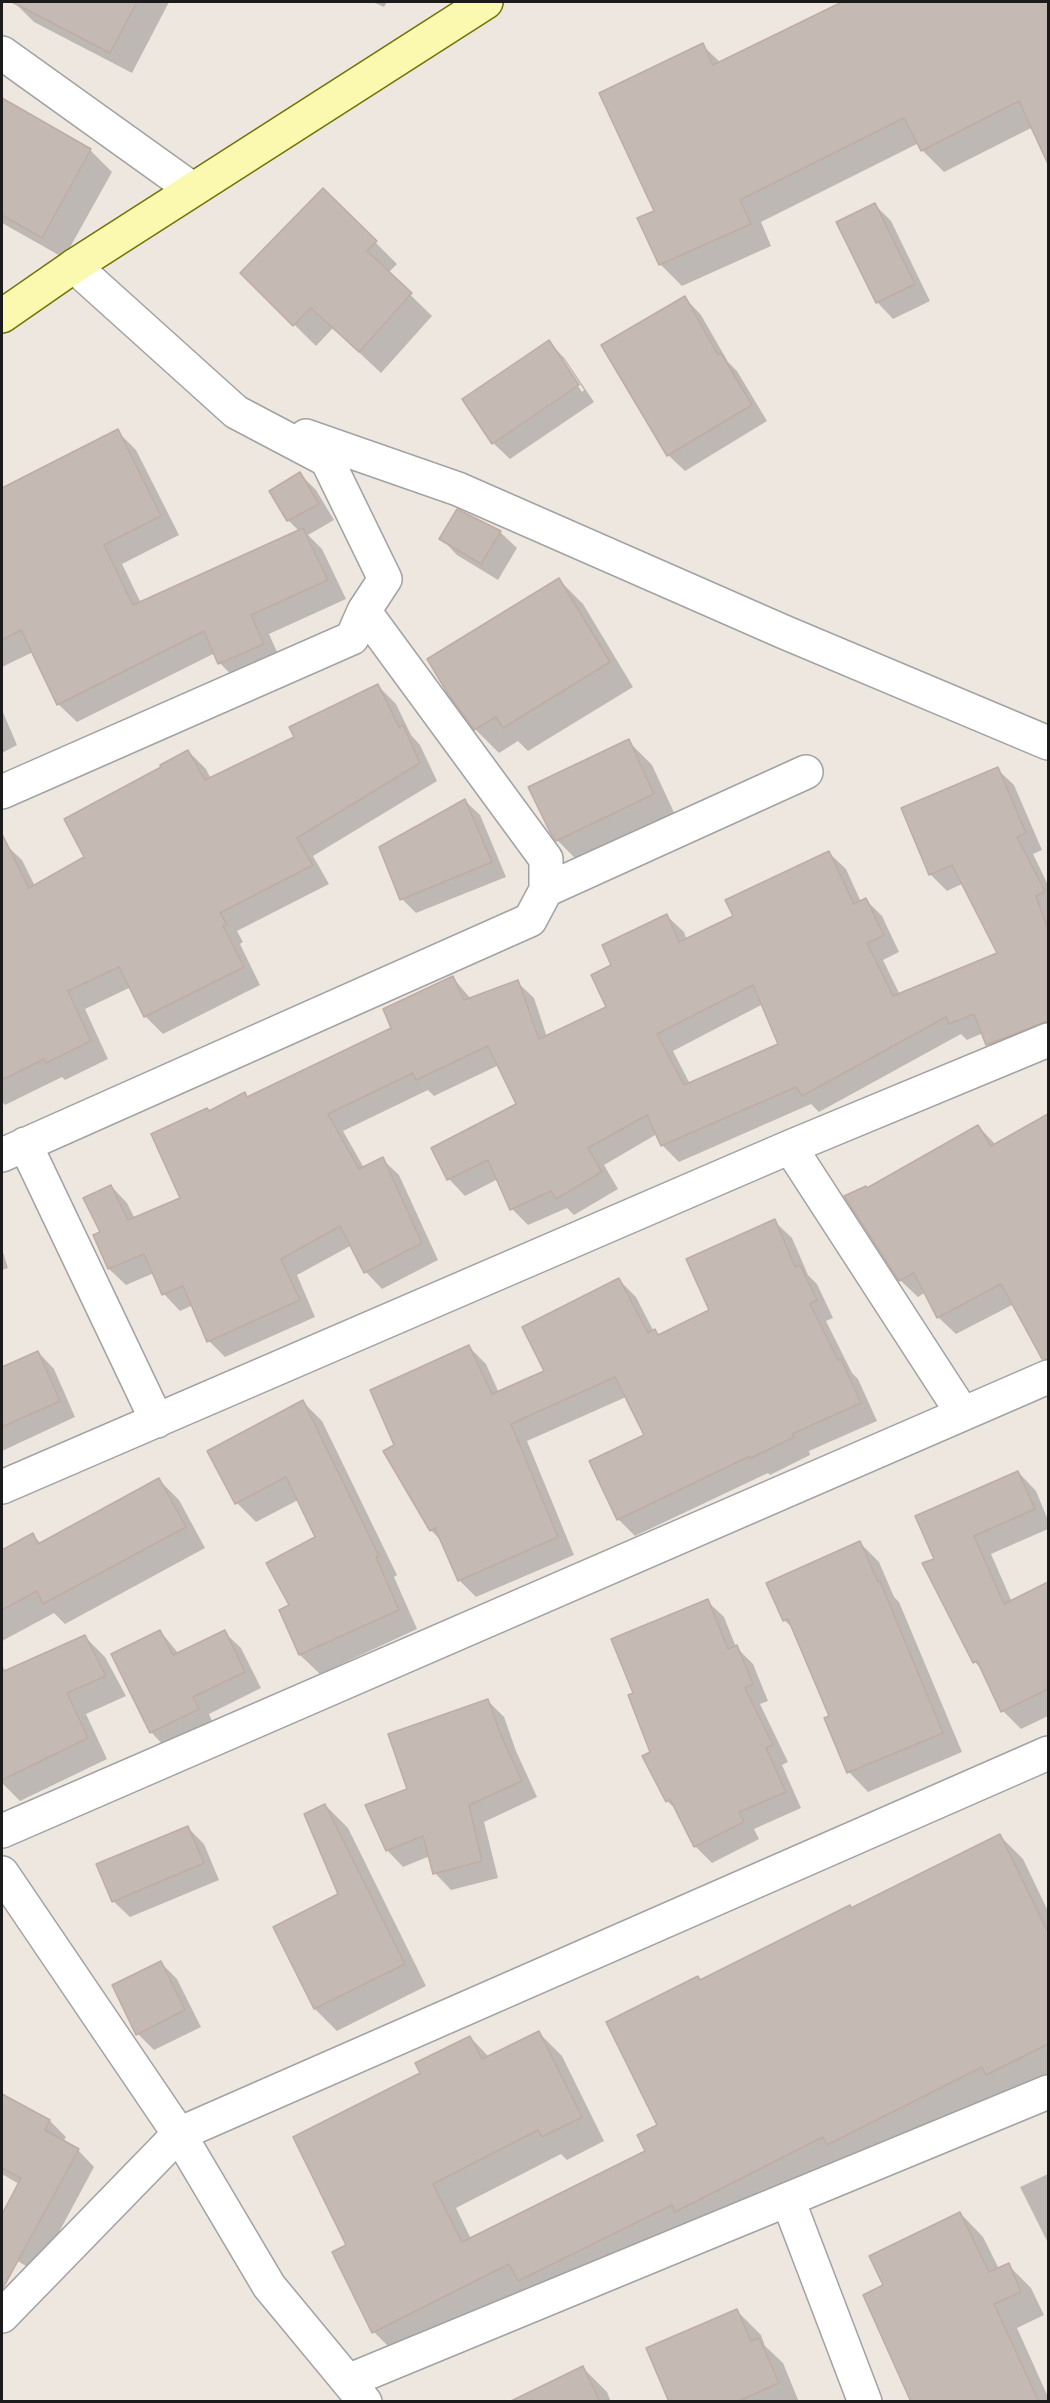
<!DOCTYPE html>
<style>
body{margin:0}
#map{position:relative;width:1050px;height:2403px;overflow:hidden;background:#ede7e0;font-family:Quicksand,sans-serif}
canvas{display:block}
.frame{position:absolute;inset:0;border:3px solid #1b1b1b;pointer-events:none}
</style>
<div id="map">
<canvas width="1050" height="2403"></canvas>
<div class="frame"></div>
</div>
<script>
const ctx = document.querySelector('canvas').getContext('2d');
ctx.lineJoin = 'round';
function paint(path, color) { ctx.fillStyle = color; ctx.fill(path, 'evenodd'); }
function strokePath(path, color, width, dash) { ctx.strokeStyle = color; ctx.lineWidth = width; ctx.lineCap = dash ? 'butt' : 'round'; ctx.setLineDash(dash || []); ctx.stroke(path); }
paint(new Path2D(`
 M14,2H169L132,73L34,22Z
 M373,2H387L384,7Z
 M840,2H960L961,5L970,2H1048V148L1038,138L1033,127L944,172L922,150L919,143L761,222L771,246L682,286L660,264L639,219L656,211L702,45L721,63L841,4Z
 M2,100L90,150L112,172L64,258L2,223Z
 M323,190L397,264L388,273L432,316L381,373L333,328L316,346L242,273Z
 M875,205L891,221L930,301L893,319L877,302L838,223Z
 M685,298L701,315L728,362L737,371L767,421L685,471L668,455Z
 M549,342L565,359L594,402L510,459L493,443ZM560,359H563L584,390L582,392Z
 M117,431L136,450L179,535L122,564L141,603L300,532L288,520L300,474L316,490L334,520L308,535L322,549L346,599L269,634L282,663L238,682L220,663L215,653L77,722L58,704L33,652L2,667V489Z
 M500,532L517,548L498,580L457,555L441,538Z
 M559,580L583,604L633,687L528,751L518,741L499,753L475,729Z
 M378,686L396,704L411,735L420,745L437,781L313,856L329,884L237,931L243,942L240,944L260,985L163,1034L145,1016L131,987L85,1009L108,1059L65,1080L62,1077L5,1105L2,1101V844L4,843L22,860L35,886L86,858L163,767L188,751L206,769L211,779L296,738Z
 M2,710L17,745L2,753Z
 M628,741L652,765L677,819L581,864L557,840Z
 M997,769L1014,785L1042,850L1033,854L1048,885V1043L1004,1061L988,1044L983,1033L967,1040L961,1034L819,1112L811,1104L679,1162L662,1145L657,1134L604,1165L618,1189L574,1215L567,1208L528,1225L512,1209L498,1179L465,1196L449,1179L433,1149L518,1104L499,1065L434,1096L428,1090L343,1131L364,1168L382,1159L399,1175L438,1260L382,1289L366,1272L352,1245L297,1275L315,1317L225,1357L209,1341L193,1305L180,1311L164,1294L154,1273L126,1285L109,1269L95,1235L102,1233L111,1186L127,1203L135,1219L182,1199L209,1112L245,1094L248,1098L393,1028L453,978L471,999L517,982L534,998L547,1037L608,1008L613,966L667,916L684,932L687,940L734,917L829,853L846,869L861,902L866,900L882,916L899,952L883,960L900,995L999,953L964,883L947,891L930,874ZM763,1004L780,1045L690,1084L673,1051Z
 M465,801L480,815L506,877L416,913L402,899Z
 M1048,1115V1356L1034,1341L1014,1304L956,1334L938,1317L926,1292L918,1297L900,1280L868,1190L978,1126L996,1145Z
 M774,1221L792,1238L808,1275L817,1284L833,1318L826,1321L852,1373L858,1379L877,1421L809,1451L810,1455L770,1475L768,1473L635,1536L618,1519L646,1436L626,1397L527,1441L574,1555L476,1597L459,1580L443,1543L431,1530L385,1451L396,1446L469,1347L486,1364L499,1393L546,1371L619,1280L636,1297L654,1332L659,1336L711,1311Z
 M2,1249L8,1268L2,1270Z
 M38,1352L54,1369L75,1417L2,1451V1369Z
 M303,1402L322,1421L397,1575L394,1577L417,1629L320,1674L300,1655L281,1611L291,1606L317,1538L298,1500L256,1522L237,1503L209,1452Z
 M1018,1472L1036,1491L1048,1520V1529L991,1554L1012,1602L1048,1584V1716L1021,1729L1003,1711L984,1672L975,1662L924,1564L936,1559Z
 M159,1480L179,1500L205,1548L65,1624L54,1613L2,1641V1551L33,1535L41,1544Z
 M860,1543L879,1562L894,1597L899,1602L962,1752L868,1792L849,1772L826,1718L831,1716L794,1629L784,1620Z
 M707,1601L724,1617L736,1647L753,1664L768,1701L760,1704L788,1762L782,1765L801,1808L754,1829L759,1839L712,1863L695,1846L678,1811L667,1801L635,1694Z
 M160,1631L179,1654L224,1632L241,1648L261,1688L209,1714L214,1726L167,1749L151,1732Z
 M85,1637L105,1657L126,1696L86,1714L107,1759L20,1801L2,1783V1665L6,1672Z
 M488,1701L504,1717L516,1751L537,1797L484,1822L498,1878L451,1890L435,1873L430,1856L403,1867L387,1850L409,1790Z
 M325,1805L348,1828L426,1986L337,2031L315,2009L275,1928L340,1895Z
 M188,1828L204,1844L219,1880L130,1917L113,1901Z
 M1000,1836L1023,1859L1048,1911V2079L1011,2098L1005,2091L852,2168L397,2355L374,2332L348,2246L422,2074L470,2037L489,2057L539,2033L562,2056L604,2141L567,2160L561,2154L456,2208L471,2239L647,2151L659,2125L701,1981L852,1910Z
 M161,1963L177,1979L201,2027L154,2050L138,2034Z
 M2,2095L50,2121L66,2137L63,2142L78,2150L94,2167L37,2273L2,2251V2217L19,2184L2,2174Z
 M1048,2174V2243L1020,2187Z
 M960,2213L983,2237L999,2269L1008,2265L1031,2288L1044,2315L1017,2328L1048,2397V2402H913L885,2286Z
 M737,2311L761,2335L765,2346L783,2363L799,2402H671Z
 M583,2368L607,2392L611,2402H513Z`), '#0003');
const building = new Path2D(`
 M12,2H137L110,53Z
 M842,2H1048V164L1019,101L921,151L904,118L740,200L751,224L659,265L637,218L654,211L599,93L703,43L713,65Z
 M2,98L91,149L42,238L2,215Z
 M323,188L377,241L367,251L412,293L359,352L311,308L293,326L240,273Z
 M875,203L915,284L876,303L836,222Z
 M685,296L718,355L721,353L752,405L667,456L601,345Z
 M549,340L579,385L492,444L462,399Z
 M118,429L161,516L104,545L133,605L303,528L328,580L251,615L264,644L218,664L204,631L57,705L21,630L2,640V488Z
 M300,472L319,504L287,521L269,491Z
 M457,509L501,531L481,564L439,539Z
 M559,578L610,662L503,728L496,717L474,730L448,694L427,659Z
 M378,684L399,727L403,725L420,763L297,838L313,865L220,913L227,924L223,926L244,967L144,1017L119,967L68,991L91,1041L46,1063L44,1059L2,1080V834L29,888L84,857L64,819L161,767L160,765L188,750L205,780L294,737L289,727Z
 M629,739L654,794L556,841L550,832L528,787Z
 M998,767L1026,833L1017,837L1045,891L1036,896L1048,929V1021L986,1045L974,1014L949,1024L946,1017L802,1096L796,1087L661,1146L647,1115L588,1148L602,1172L556,1199L551,1191L510,1210L488,1160L447,1180L431,1148L516,1104L488,1046L416,1080L413,1073L328,1114L359,1169L383,1157L422,1243L364,1273L340,1226L281,1259L300,1300L207,1342L183,1286L162,1295L144,1254L108,1269L93,1235L100,1232L83,1198L111,1185L128,1220L180,1198L151,1134L207,1108L209,1111L245,1092L247,1097L391,1028L383,1009L453,976L464,1000L518,980L539,1039L606,1007L591,975L611,965L602,945L667,914L679,942L733,916L725,900L829,851L854,904L866,898L884,935L867,943L893,996L997,953L952,865L929,875L901,808ZM753,985L778,1044L684,1085L657,1034Z
 M465,799L492,862L400,900L379,847Z
 M1048,1114V1359H1042L1001,1284L937,1318L914,1273L899,1281L844,1196L866,1186L867,1188L978,1125L991,1146Z
 M775,1219L795,1267L800,1265L817,1300L810,1304L838,1360L841,1359L861,1403L792,1434L794,1437L751,1458L750,1456L617,1520L589,1461L644,1435L615,1377L511,1424L558,1537L458,1581L435,1528L430,1531L383,1451L394,1445L370,1390L469,1345L492,1394L544,1371L522,1327L619,1278L648,1333L655,1329L658,1335L709,1310L686,1259Z
 M38,1351L60,1401L2,1427V1367Z
 M303,1400L379,1556L376,1557L399,1610L299,1655L279,1610L289,1605L266,1563L315,1537L286,1477L235,1504L207,1451Z
 M1018,1471L1035,1509L974,1536L1004,1604L1048,1582V1689L1001,1712L977,1661L973,1663L922,1563L934,1559L915,1516Z
 M159,1478L186,1527L43,1604L37,1591L2,1610V1550L33,1533L38,1544Z
 M860,1541L878,1582L880,1581L943,1733L847,1773L824,1718L829,1716L788,1619L783,1621L766,1583Z
 M708,1599L728,1649L737,1645L753,1684L745,1688L773,1745L766,1748L786,1792L739,1812L744,1822L694,1847L670,1799L666,1802L642,1756L650,1752L628,1695L633,1693L611,1639Z
 M160,1630L173,1655L225,1630L245,1672L193,1697L199,1709L150,1733L111,1654Z
 M85,1635L106,1676L67,1693L88,1738L2,1780V1672Z
 M488,1699L500,1733L522,1781L469,1805L482,1861L433,1874L423,1836L386,1851L365,1805L407,1789L388,1734Z
 M325,1804L405,1964L314,2009L273,1927L338,1894L304,1814Z
 M188,1826L204,1863L112,1902L96,1864Z
 M1000,1834L1048,1932V2044L986,2075L982,2067L827,2145L823,2137L675,2212L672,2205L518,2281L509,2264L372,2333L332,2252L346,2245L293,2137L420,2073L415,2063L470,2036L482,2059L539,2031L582,2117L542,2137L538,2130L433,2184L462,2242L645,2151L637,2135L657,2125L606,2022L698,1976L700,1980L850,1905L851,1908Z
 M161,1961L185,2010L136,2035L112,1985Z
 M2,2094L50,2120L45,2130L79,2149L2,2290V2214L21,2178L2,2168Z
 M960,2212L989,2272L1009,2263L1021,2292L994,2304L1039,2402H911L863,2295L883,2285L869,2256Z
 M737,2309L751,2341L759,2338L779,2383L736,2402H669L646,2348Z
 M583,2366L600,2402H509Z`);
paint(building, '#c5b9b3');
strokePath(building, '#bfaca2', 1.5);
const street = new Path2D(`
 M2,53L192,189
 M306,436L458,489L784,632L1048,743
 M2,792L352,638L364,611L385,579L327,460L236,412L74,266
 M546,890L806,772
 M25,1144L157,1421
 M790,1147L963,1414
 M2,1155L530,920L546,890V859L364,611
 M2,1487L790,1147L1048,1040
 M2,1831L1048,1377
 M2,1873L179,2134L269,2286L365,2402
 M788,2200L865,2402
 M2,2316L179,2134L1048,1753
 M348,2381L1048,2092`);
const secondary = new Path2D(`
 M2,316L74,266L486,2`);
strokePath(street, '#a2a2a2', 36);
strokePath(secondary, '#717301', 36);
strokePath(street, '#fff', 33);
strokePath(secondary, '#fbf8b0', 33);
</script>
